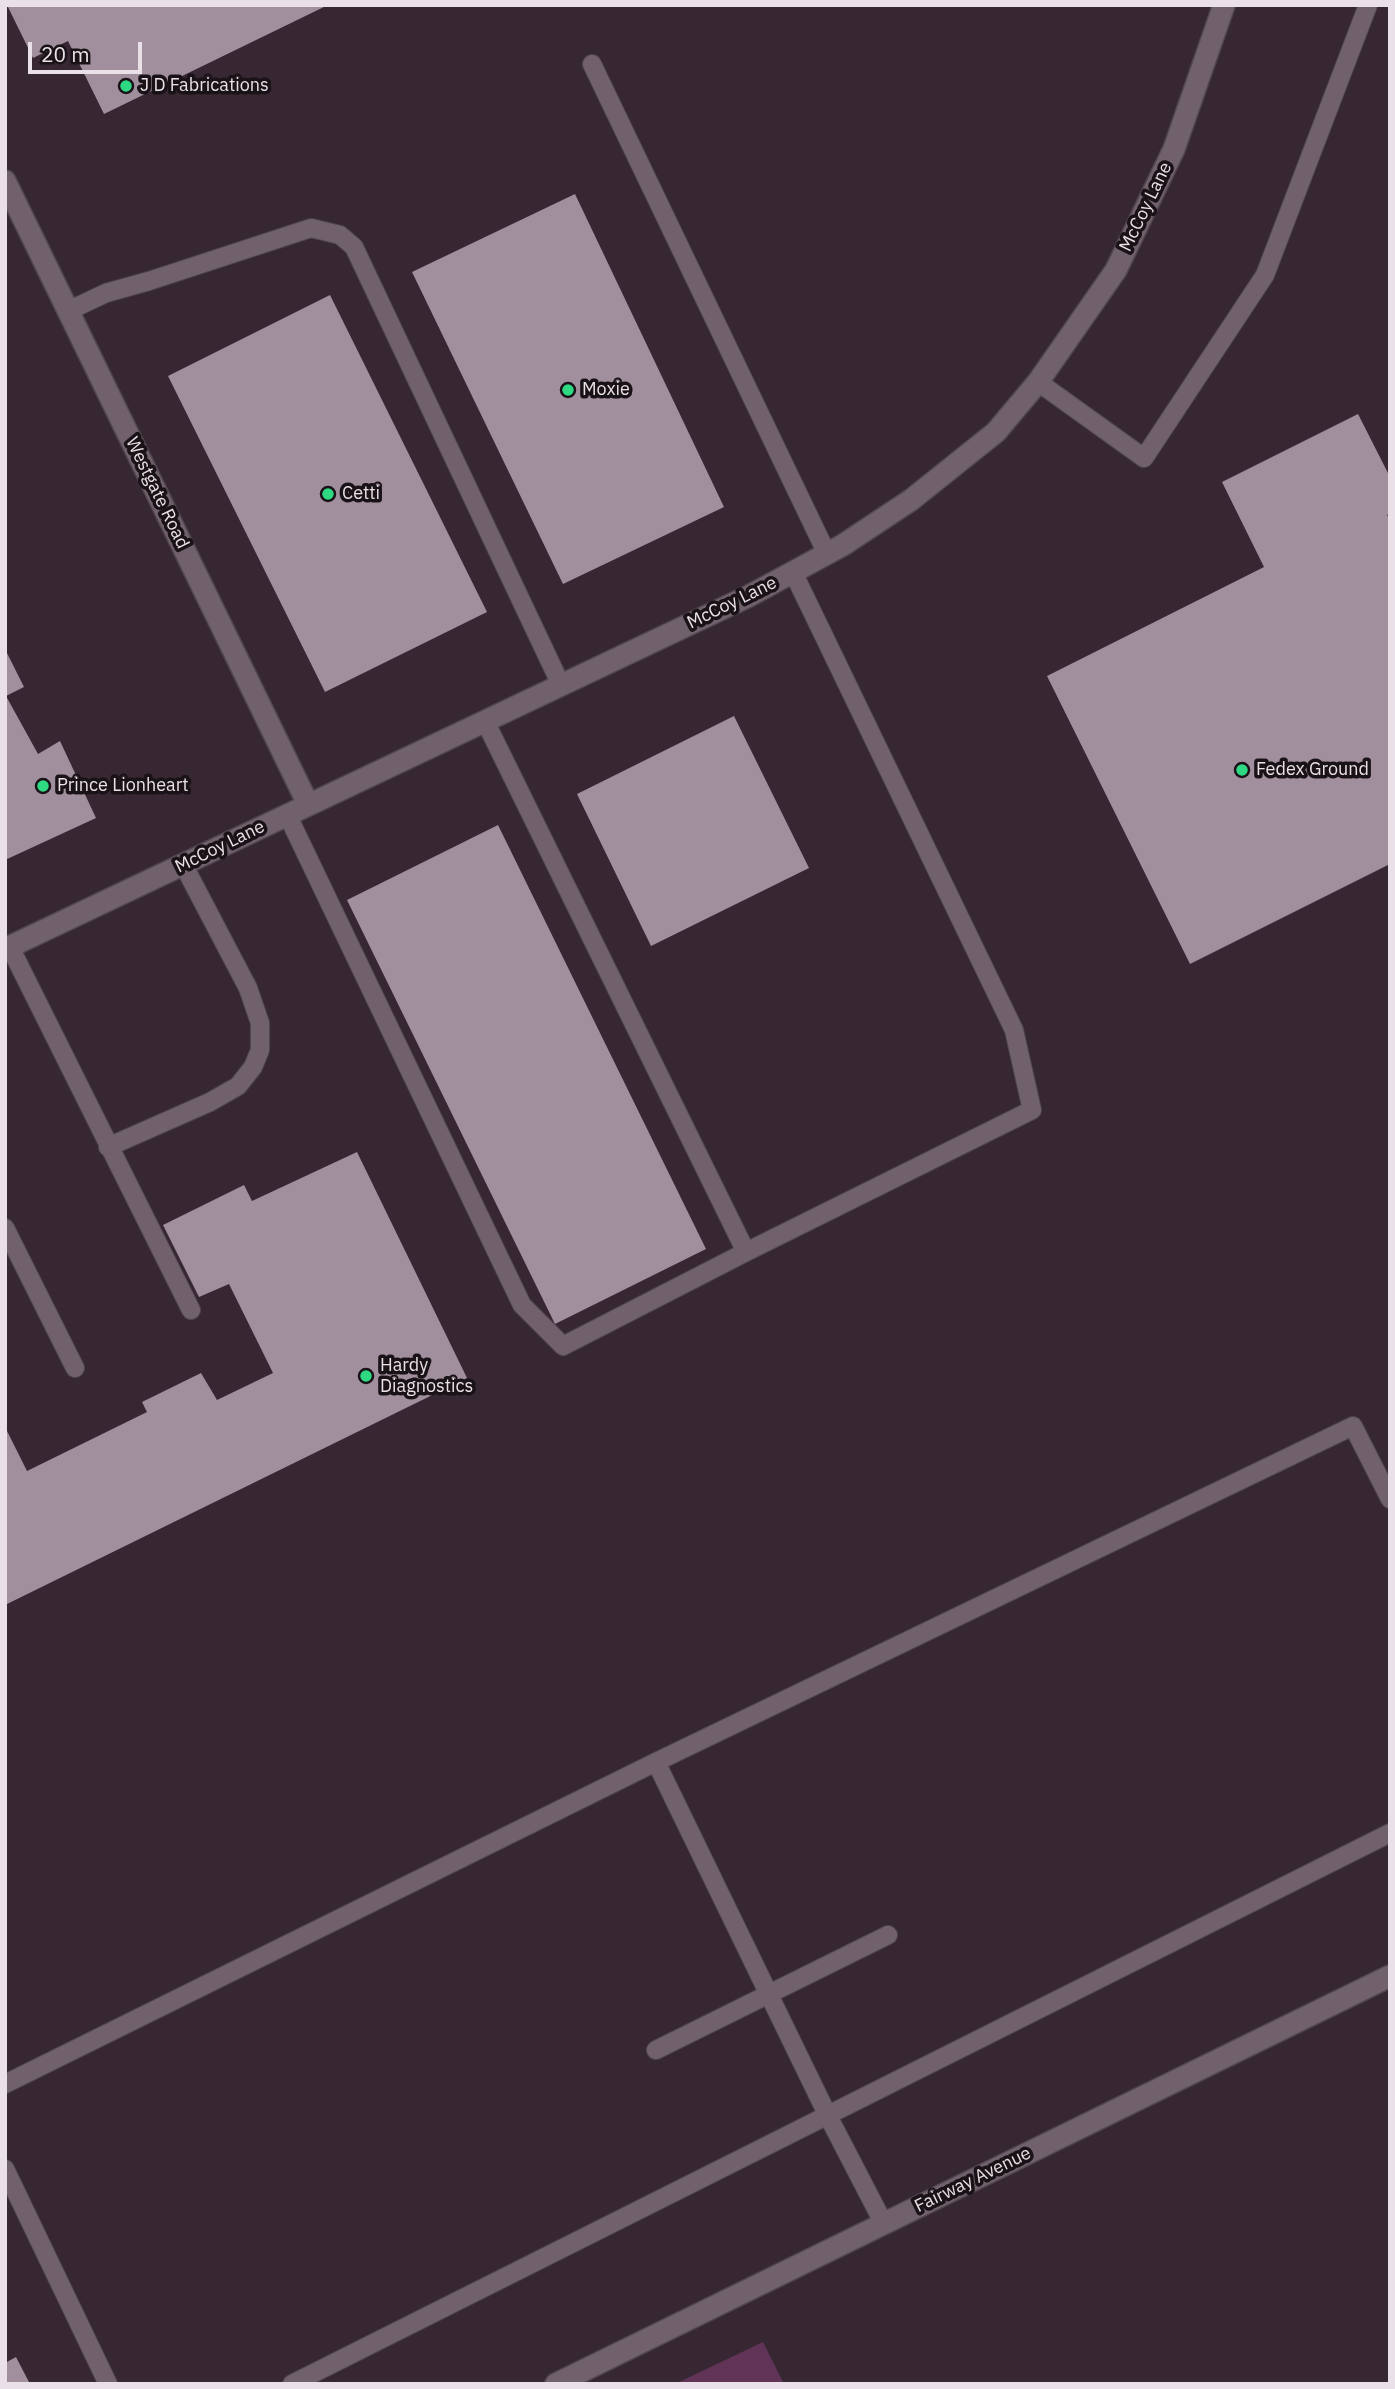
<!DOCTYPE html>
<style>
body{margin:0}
#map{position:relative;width:1395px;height:2389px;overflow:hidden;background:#362732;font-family:"IBM Plex Sans",sans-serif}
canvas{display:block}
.frame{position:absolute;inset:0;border:7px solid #eae0e7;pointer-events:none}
.scale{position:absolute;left:28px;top:42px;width:114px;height:32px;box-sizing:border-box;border:4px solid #eae0e7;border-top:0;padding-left:9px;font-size:21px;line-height:24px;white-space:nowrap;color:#eae0e7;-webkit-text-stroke:5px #191217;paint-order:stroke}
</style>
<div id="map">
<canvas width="1395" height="2389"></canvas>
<div class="frame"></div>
<div class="scale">20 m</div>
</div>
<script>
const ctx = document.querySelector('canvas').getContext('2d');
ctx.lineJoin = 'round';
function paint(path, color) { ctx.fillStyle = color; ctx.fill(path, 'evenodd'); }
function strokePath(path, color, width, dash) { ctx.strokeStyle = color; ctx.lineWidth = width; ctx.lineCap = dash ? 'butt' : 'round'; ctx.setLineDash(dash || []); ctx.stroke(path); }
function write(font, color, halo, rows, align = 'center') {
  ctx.font = font + ' "IBM Plex Sans",sans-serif'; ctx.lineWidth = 7; ctx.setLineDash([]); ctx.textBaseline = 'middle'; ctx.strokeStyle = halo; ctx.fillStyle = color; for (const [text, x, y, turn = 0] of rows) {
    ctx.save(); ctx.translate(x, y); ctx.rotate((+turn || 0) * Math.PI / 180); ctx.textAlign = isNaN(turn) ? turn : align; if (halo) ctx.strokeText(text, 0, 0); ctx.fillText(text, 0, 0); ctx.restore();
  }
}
paint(new Path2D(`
 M763,2342L784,2384H675Z`), '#603357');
paint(new Path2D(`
 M7,5H328L104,114L68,41L33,58Z
 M575,194L724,507L563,584L412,272Z
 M330,295L487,612L325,692L168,376Z
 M1358,414L1390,477V513L1387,515L1390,520V864L1190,964L1047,676L1264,567L1222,482Z
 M5,649L24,687L6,696L38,754L60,741L96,818L5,860Z
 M734,716L809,868L651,946L577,794Z
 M498,825L706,1249L555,1324L347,900Z
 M357,1152L467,1378L5,1605V1427L27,1471L147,1412L142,1402L201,1373L217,1400L273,1373L229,1284L199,1297L163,1225L244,1185L252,1201Z
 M16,2357L30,2384H5V2363Z`), '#a18f9d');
const lane = new Path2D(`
 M592,64L827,554
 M68,311L106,293L149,281L311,228L340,235L354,247L561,685
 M1038,382L1144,458L1265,275L1368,5
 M287,814L522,1305L563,1346L746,1252L485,721
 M10,947L191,1310
 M108,1147L210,1102L238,1086L253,1067L260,1050V1023L248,988L183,864
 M5,1228L75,1368
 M746,1252L1032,1110L1014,1030L793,572
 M656,1762L827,2114L884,2224
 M656,2050L888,1935
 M5,2084L656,1762L1353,1426L1390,1499
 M5,2169L108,2384
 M292,2384L1390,1833`);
const street = new Path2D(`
 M5,181L308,804`);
const secondary = new Path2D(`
 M5,949L749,596L843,545L911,500L996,432L1038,382L1116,270L1174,149L1224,5
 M556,2384L1390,1976`);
strokePath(lane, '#52464f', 20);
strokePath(street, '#52464f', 24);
strokePath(secondary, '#52464f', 24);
strokePath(lane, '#71616d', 18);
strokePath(street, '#71616d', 21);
strokePath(secondary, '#71616d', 21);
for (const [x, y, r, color] of [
 [126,86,7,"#2fd883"],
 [568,390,7,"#2fd883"],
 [328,494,7,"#2fd883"],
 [1242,770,7,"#2fd883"],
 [43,786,7,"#2fd883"],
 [366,1376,7,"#2fd883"]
]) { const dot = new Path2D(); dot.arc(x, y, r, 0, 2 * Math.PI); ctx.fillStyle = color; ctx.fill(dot); strokePath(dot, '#191217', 2.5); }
write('18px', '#eae0e7', '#191217', [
 ["J D Fabrications",140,86],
 ["Moxie",582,390],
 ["Cetti",342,494],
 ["Fedex Ground",1256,770],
 ["Prince Lionheart",57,786],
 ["Hardy",380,1366],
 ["Diagnostics",380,1387]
], 'left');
write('18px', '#eae0e7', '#191217', [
 ["McCoy Lane",1146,207,-64],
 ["Westgate Road",157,493,64],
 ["McCoy Lane",732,603,-26],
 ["McCoy Lane",220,847,-26],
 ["Fairway Avenue",973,2180,-26]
]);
</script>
